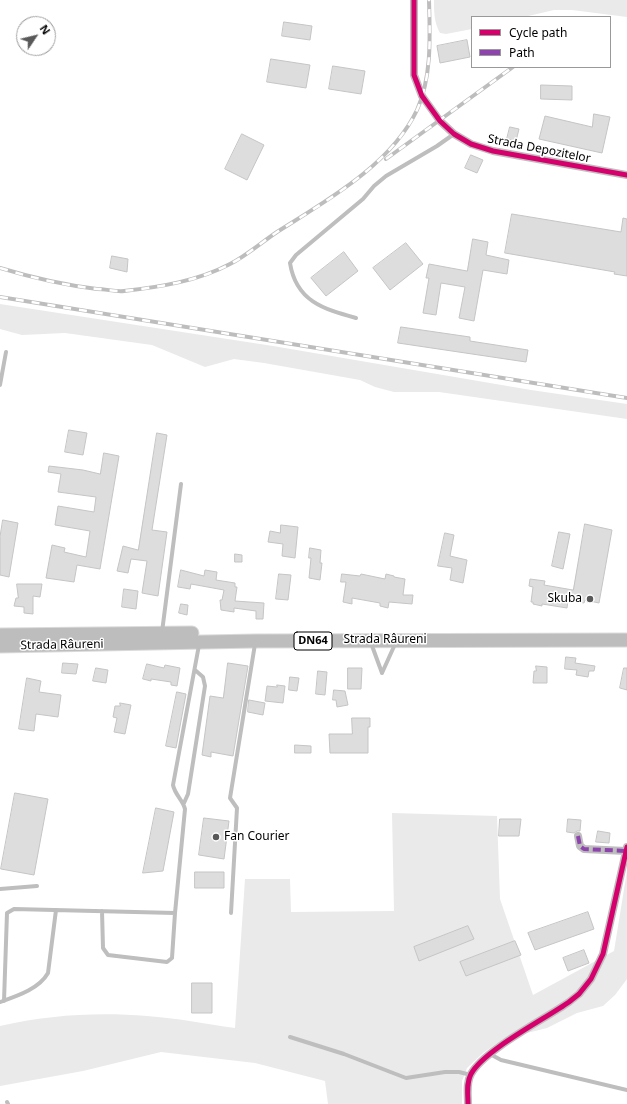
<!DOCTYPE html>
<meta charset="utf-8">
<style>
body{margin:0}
#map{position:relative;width:627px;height:1104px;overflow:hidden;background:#fff;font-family:"Noto Sans",sans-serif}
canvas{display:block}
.legend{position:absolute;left:471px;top:16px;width:140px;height:52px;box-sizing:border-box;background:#fff;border:1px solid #999;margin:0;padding:5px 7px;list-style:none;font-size:12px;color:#000}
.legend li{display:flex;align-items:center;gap:8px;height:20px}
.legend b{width:20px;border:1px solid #999}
.north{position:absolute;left:16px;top:16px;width:40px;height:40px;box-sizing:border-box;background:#fff;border:1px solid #999;border-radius:50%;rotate:55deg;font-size:11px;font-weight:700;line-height:16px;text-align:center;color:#000}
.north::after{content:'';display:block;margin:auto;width:14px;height:18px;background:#595959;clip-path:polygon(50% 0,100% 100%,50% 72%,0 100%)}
</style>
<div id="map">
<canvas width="627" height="1104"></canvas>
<ul class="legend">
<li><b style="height:5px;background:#d6006c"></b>Cycle path</li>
<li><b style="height:5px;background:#8e44ad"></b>Path</li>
</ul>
<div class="north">N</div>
</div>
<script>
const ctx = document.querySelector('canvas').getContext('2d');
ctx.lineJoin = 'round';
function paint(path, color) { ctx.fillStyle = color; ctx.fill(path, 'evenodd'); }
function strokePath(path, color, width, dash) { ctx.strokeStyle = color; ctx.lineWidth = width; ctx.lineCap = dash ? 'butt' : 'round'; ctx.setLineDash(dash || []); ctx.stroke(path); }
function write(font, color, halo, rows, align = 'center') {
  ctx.font = font + ' "Noto Sans",sans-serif'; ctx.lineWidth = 3; ctx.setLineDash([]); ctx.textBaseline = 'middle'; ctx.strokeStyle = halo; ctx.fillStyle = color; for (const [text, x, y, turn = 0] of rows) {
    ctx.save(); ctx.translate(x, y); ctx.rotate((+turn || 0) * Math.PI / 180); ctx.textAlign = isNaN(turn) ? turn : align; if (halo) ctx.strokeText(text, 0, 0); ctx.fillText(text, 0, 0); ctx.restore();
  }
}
paint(new Path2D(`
 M434,0H627V17L572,10H554L524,17H472V29L446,34L440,33C434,22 434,12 434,0Z
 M0,304L273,346L531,390L627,404V419L439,392H394L375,387L360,380L264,363L234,359L205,367L152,345L65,333L22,335L0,329Z
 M392,813L497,816L500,899L533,995L614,951L627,871V979L615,995L603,1006L577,1013L547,1028L503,1039L483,1053L467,1068L462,1081V1104H328L325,1081L255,1063L161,1052L83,1071L0,1086V1026C48,1015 97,1012 147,1016C176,1018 206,1024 235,1028L245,879H290L291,912L394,911Z`), '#eaeaea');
const building = new Path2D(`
 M284,22L312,26L310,40L282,36Z
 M467,40L470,57L440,63L437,46Z
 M271,59L310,65L306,88L267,82Z
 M333,66L365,71L361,94L329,89Z
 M541,85L572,86V100L541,99Z
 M594,114L610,117L602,153L539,139L545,116L592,127Z
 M510,127L519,129L516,141L507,139Z
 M242,134L264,145L247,180L225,169Z
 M471,155L483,160L477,173L465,168Z
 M512,214L621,232L623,218L627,219V276L614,274L615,272L505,253Z
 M473,239L488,242L486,255L509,260L507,274L483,270L474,321L459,318L465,287L441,283L436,315L423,313L429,278H426L429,264L467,271Z
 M406,243L423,264L390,290L373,268Z
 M344,252L358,271L326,296L311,278Z
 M112,256L128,259L127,272L110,268Z
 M401,327L470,337V341L528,350L526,362L398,343Z
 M69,430L87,433L83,455L65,452Z
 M157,433L167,435L152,530L167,532L158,596L142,593L147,561L131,559L128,573L117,571L123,546L138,550Z
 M104,453L119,456L100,569L77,565L74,582L46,578L52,545L65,548L64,552L86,557L90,531L55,525L58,506L94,512L96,497L58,492L61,474L48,472L49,466L83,470L100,474Z
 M3,520L18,523L9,577L0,575V537Z
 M585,524L612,530L599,603L585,600L584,603L568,600L567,608L542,604V606L533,604V602H531L533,587L529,586L530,579L545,581L544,585L573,590Z
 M281,525L298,527L295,558L282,556L283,544L268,542L270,531L280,533Z
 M559,532L570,534L563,569L552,566Z
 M445,533L454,535L450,556L467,560L463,583L450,580L452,568L438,566Z
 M310,548L321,550L320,563H322L320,580L309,578L311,558H309Z
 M235,554L242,555V562H235Z
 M181,570L204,576L205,570L217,572L216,580L235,583V587H237L235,601L264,603L263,619H256V611L234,608V612L221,610L220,600H222L224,590L191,584L190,589L178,587Z
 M279,574L291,575L288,600L276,599Z
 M342,574L360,576L361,574L385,579L386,574L394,576V577L405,579L403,595H413L412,604L389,602L388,608L380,606V603L352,598V604L343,602L346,582H341Z
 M17,584H42L40,597L33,596V614L24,613V607L14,606L16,598H18Z
 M124,589L138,591L136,609L122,607Z
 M181,604L188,605L187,615L179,613Z
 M566,657L576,658L575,663L595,666L594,671H589L588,677L576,675L577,670L565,669Z
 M63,663L78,664L76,674L62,673Z
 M228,663L248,666L233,756L211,752V757L202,755L210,696L223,698Z
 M147,664L164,668L165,665L180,668L177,686L171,685V682L151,679V681L143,679Z
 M536,666L547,667V683H533L534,671H536Z
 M96,668L108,670L106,683L93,681Z
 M348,668H362L361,689H348Z
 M624,668H627V690L620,688Z
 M318,671L327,672L325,695L316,694Z
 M290,677L299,678L297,691L289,690Z
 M27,678L41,681L39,692L61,695L58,717L36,714L34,731L19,729Z
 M277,685L285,686L283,703L265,701L267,686L277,687Z
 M334,690L345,691L348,705L337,707L336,700H333Z
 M177,692L186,694L176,748L166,746Z
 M249,700L265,703L263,715L248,712Z
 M120,703L131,705L125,734L114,732L117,718L113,717L115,706H120Z
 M352,718H370V727H368V753H330L329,734H352Z
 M295,745L311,746V753H295Z
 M15,793L48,799L34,875L1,869Z
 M156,808L174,812L163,871L143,873Z
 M204,818L229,821L224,859L199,855Z
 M500,819H521L519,836H499Z
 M568,819L581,820L580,831H577L574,833L567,832Z
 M598,831L610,833L609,843L596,842Z
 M195,872H224V888H195Z
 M588,912L594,929L535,950L528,933Z
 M468,926L474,939L419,961L414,947Z
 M515,941L521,955L466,976L460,962Z
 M584,950L589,963L568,971L563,958Z
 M192,983H212V1013H192Z`);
paint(building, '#ddd');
strokePath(building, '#c5c5c5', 1);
const primary = new Path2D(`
 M0,635L192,633
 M0,646L256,641L627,640`);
strokePath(primary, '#dbdbdb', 15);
strokePath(new Path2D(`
 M356,318C323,309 296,301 290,263L296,255L363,199L374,186L386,176L437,146L454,134
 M0,385L6,352
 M162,632L181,484
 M371,643L382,673
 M382,673L396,642
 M184,803L188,794L205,686L203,677L195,670
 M0,889L37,886
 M102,911L103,948L108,955L167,962L172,958L175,913L185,809C183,800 175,795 173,785L199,645
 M231,913L237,808L230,798L255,644
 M4,1001L7,913L14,909L175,913
 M0,1002C17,996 39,989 48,973L56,910
 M290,1037L344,1054L406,1078L445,1072H459L471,1075
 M490,1054L501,1060L627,1090
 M7,1102L8,1104`), '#bebebe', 4);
strokePath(new Path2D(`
 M414,0V75L422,96L440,121L454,134L471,144L493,151L627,175
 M578,836L580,846L584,849L626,851
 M468,1104C468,1094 466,1083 471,1074C484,1050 545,1019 569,1002L579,994L591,979L603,954L627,847`), '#bebebe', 8);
strokePath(primary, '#bdbdbd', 13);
const rail = new Path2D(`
 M386,159L513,67
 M0,268C33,278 63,285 97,289C106,289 116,292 124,291C160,287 198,281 230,264C246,256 262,242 277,232C326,201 391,165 417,110C432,77 430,36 429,0
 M0,297L627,398`);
strokePath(rail, '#bdbdbd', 4);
strokePath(rail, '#fff', 2.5, [8]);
strokePath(new Path2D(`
 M578,836L580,846L584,849L626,851`), '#8e44ad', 4, [8, 4]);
strokePath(new Path2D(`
 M414,0V75L422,96L440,121L454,134L471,144L493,151L627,175
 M468,1104C468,1094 466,1083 471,1074C484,1050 545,1019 569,1002L579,994L591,979L603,954L627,847`), '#d6006c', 5);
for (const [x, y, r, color] of [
 [590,599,4,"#595959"],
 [216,837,4,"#595959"]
]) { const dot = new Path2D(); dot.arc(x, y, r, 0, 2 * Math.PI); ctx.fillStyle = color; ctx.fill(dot); strokePath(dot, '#fff', 1.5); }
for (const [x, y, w] of [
 [313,641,38]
]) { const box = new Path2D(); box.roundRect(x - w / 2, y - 9, w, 18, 3); ctx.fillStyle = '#fff'; ctx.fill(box); strokePath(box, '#000', 1); }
write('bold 11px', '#000', null, [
 ["DN64",313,641]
]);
write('12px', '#000', '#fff', [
 ["Strada Depozitelor",539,149,11],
 ["Strada Râureni",385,640],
 ["Strada Râureni",62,645,-1]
]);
write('12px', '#000', '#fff', [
 ["Skuba",582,599],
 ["Fan Courier",224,837,"left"]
], 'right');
</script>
